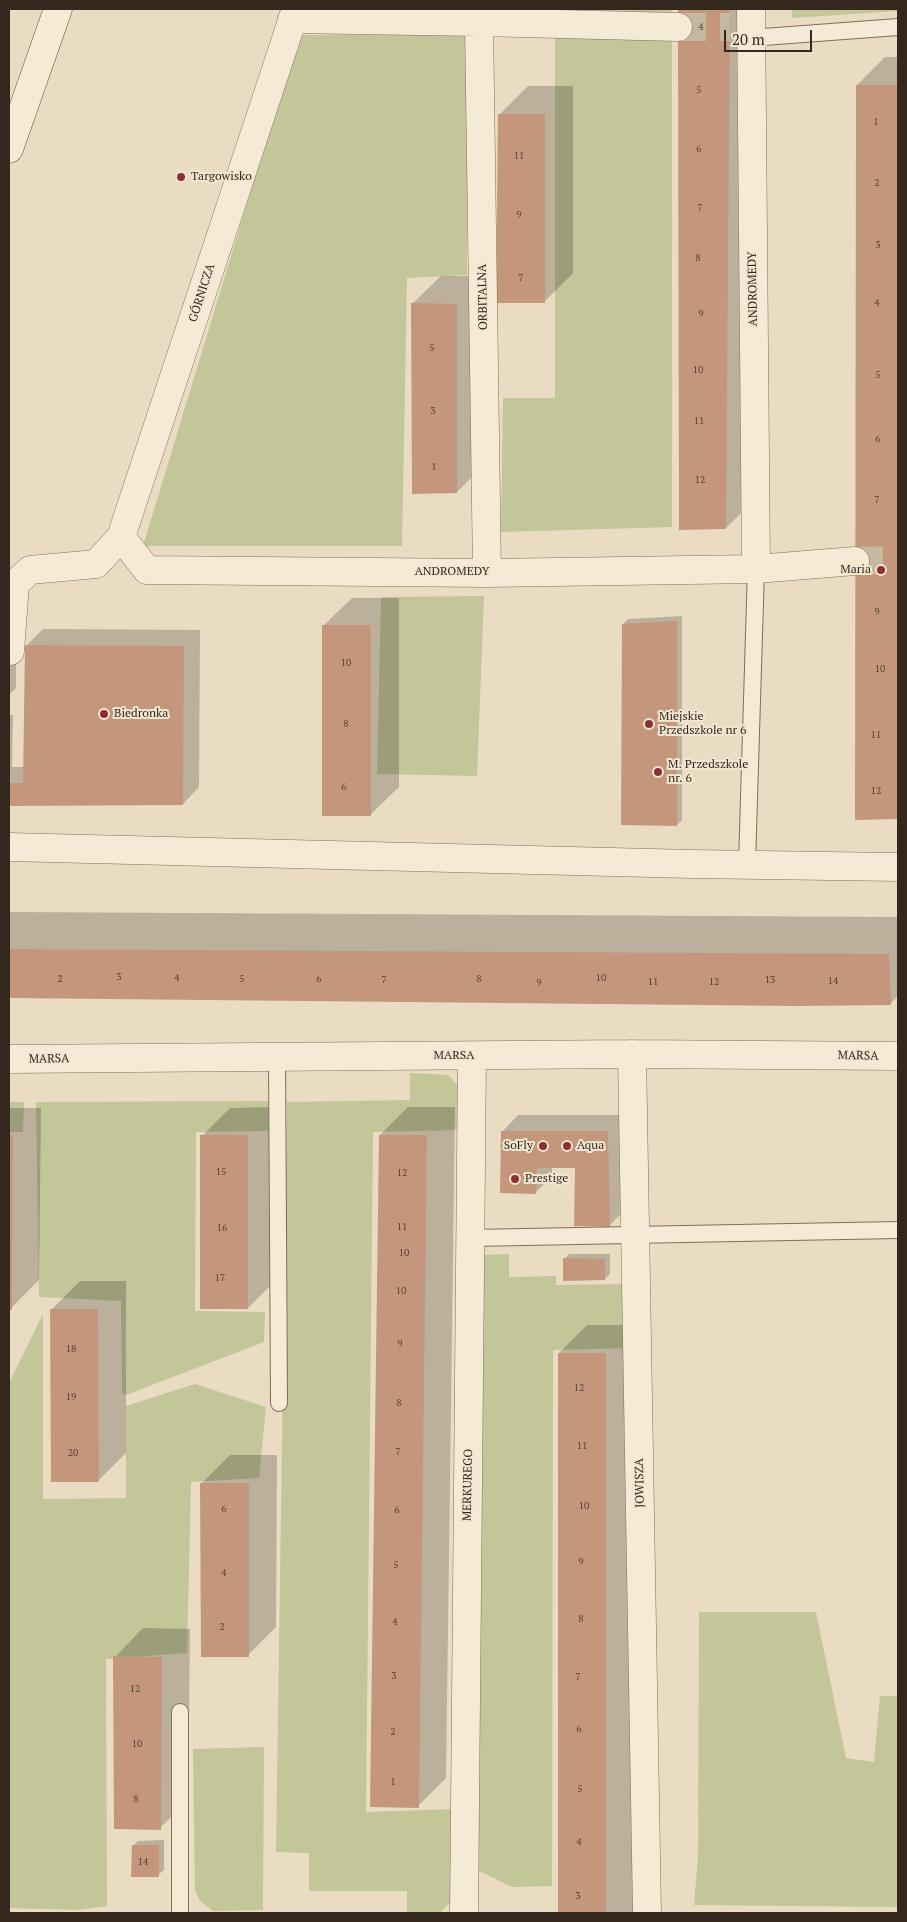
<!DOCTYPE html>
<meta charset="utf-8">
<style>
body{margin:0}
#map{position:relative;width:907px;height:1922px;overflow:hidden;background:#e9dcc3;font-family:"PT Serif",serif}
canvas{display:block}
.frame{position:absolute;inset:0;border:10px solid #33271e;pointer-events:none}
.scale{position:absolute;left:724px;top:30px;width:88px;height:22px;box-sizing:border-box;border:2px solid #33271e;border-top:0;padding-left:6px;font-size:15px;line-height:18px;white-space:nowrap;color:#33271e;-webkit-text-stroke:4px #f1e7d1;paint-order:stroke}
</style>
<div id="map">
<canvas width="907" height="1922"></canvas>
<div class="frame"></div>
<div class="scale">20 m</div>
</div>
<script>
const ctx = document.querySelector('canvas').getContext('2d');
ctx.lineJoin = 'round';
function paint(path, color) { ctx.fillStyle = color; ctx.fill(path, 'evenodd'); }
function strokePath(path, color, width, dash) { ctx.strokeStyle = color; ctx.lineWidth = width; ctx.lineCap = dash ? 'butt' : 'round'; ctx.setLineDash(dash || []); ctx.stroke(path); }
function write(font, color, halo, rows, align = 'center') {
  ctx.font = font + ' "PT Serif",serif'; ctx.lineWidth = 4; ctx.setLineDash([]); ctx.textBaseline = 'middle'; ctx.strokeStyle = halo; ctx.fillStyle = color; for (const [text, x, y, turn = 0] of rows) {
    ctx.save(); ctx.translate(x, y); ctx.rotate((+turn || 0) * Math.PI / 180); ctx.textAlign = isNaN(turn) ? turn : align; if (halo) ctx.strokeText(text, 0, 0); ctx.fillText(text, 0, 0); ctx.restore();
  }
}
paint(new Path2D(`
 M555,9H672V527L501,532L503,398H555Z
 M792,9H898V11L792,18Z
 M467,34V275L407,278L402,546H143L298,35Z
 M484,596L477,776L377,774L381,597Z
 M410,1073L448,1075L461,1089V1130L373,1132L366,1812L454,1809L450,1902L440,1913H407V1891H309V1853L276,1852L287,1102L410,1100Z
 M268,1101L269,1131L196,1132L195,1311L265,1312L264,1342L126,1395L122,1393L121,1301L39,1297L36,1102Z
 M9,1102H24L23,1132H9Z
 M509,1254V1277L556,1276V1285L626,1284L628,1348L553,1350L552,1886L512,1887L477,1870L484,1255Z
 M43,1314V1499L126,1498V1406L195,1384L266,1407L259,1478L191,1482L187,1653L106,1659L107,1906L79,1910L9,1908V1383Z
 M699,1612H816L846,1758L874,1762L880,1696H898V1907L694,1905L698,1857Z
 M264,1747L263,1910L213,1911L201,1902L195,1891L193,1749Z`), '#c3c698');
paint(new Path2D(`
 M678,9H758L754,500L726,528H680Z
 M885,57H898V818H856L857,85Z
 M528,86H573V273L544,302L499,115Z
 M441,276H484L485,464L457,492L412,304Z
 M352,598H399V787L370,815L323,626Z
 M682,616V820L677,825L623,624L628,619Z
 M16,629V688L9,695V630Z
 M43,629L200,630L199,787L183,804H9V715H13L12,767H25L26,646Z
 M9,912L898,917V996L890,1004L797,1005L9,996Z
 M276,1107V1280L248,1308L202,1136L230,1108Z
 M408,1107H455L446,1778L418,1806L380,1135Z
 M9,1108H41L39,1280L11,1308H9Z
 M518,1115H624L626,1209L610,1225L576,1166H552V1176L536,1192L502,1132Z
 M569,1254H610V1274L605,1279L564,1259Z
 M80,1281H126V1453L98,1481L52,1309Z
 M587,1325H634V1913H559V1353Z
 M230,1455H277L276,1627L248,1655L202,1483Z
 M143,1628L190,1629L188,1800L160,1828L115,1657Z
 M164,1840V1870L158,1875L133,1846L138,1841Z`), '#0003');
paint(new Path2D(`
 M678,9H730L726,529L679,530Z
 M856,85H898V819L855,820Z
 M498,114H545V303H496Z
 M411,303L457,304V493L412,494Z
 M677,621V826L621,825L622,624Z
 M322,625H371V816H322Z
 M25,645L184,646L183,805L9,806V783H23Z
 M9,949L889,954L891,1005L797,1006L9,998Z
 M501,1131H608L610,1227L574,1226L575,1168H537L536,1194L500,1193Z
 M9,1135H13L12,1310H9Z
 M200,1135H248V1309H200Z
 M379,1135H427L419,1808L370,1807Z
 M563,1258L605,1259V1280L563,1281Z
 M50,1309H98L99,1482H51Z
 M558,1353H606V1913H558Z
 M200,1483H249V1657H201Z
 M113,1656L162,1657L161,1830L114,1829Z
 M132,1845H159V1877H131Z`), '#c4977c');
strokePath(new Path2D(`
 M678,27H730
 M855,561L898,560`), '#c5b8a2', 28, [28, 14]);
const lane = new Path2D(`
 M750,38L898,27
 M747,864L756,569
 M277,1057L279,1403
 M471,1238L898,1230
 M180,1913V1712`);
const street = new Path2D(`
 M296,9L121,537L147,570L487,573L756,569L751,9
 M292,19L479,22L678,27
 M479,22L487,573
 M756,569L855,561
 M10,651L15,584L30,570L96,564L121,537
 M9,847L692,864L898,867
 M632,1054L647,1913
 M9,1059L632,1054L898,1056
 M464,1913L472,1056`);
const secondary = new Path2D(`
 M9,149L58,9`);
strokePath(lane, '#816e5b', 18);
strokePath(street, '#816e5b', 29);
strokePath(secondary, '#634f3f', 29);
strokePath(lane, '#f5ead5', 16);
strokePath(street, '#f5ead5', 28);
strokePath(secondary, '#f5ead5', 28);
for (const [x, y, r, color] of [
 [181,177,5,"#8a3136"],
 [881,570,5,"#8a3136"],
 [104,714,5,"#8a3136"],
 [649,724,5,"#8a3136"],
 [658,772,5,"#8a3136"],
 [543,1146,5,"#8a3136"],
 [567,1146,5,"#8a3136"],
 [515,1179,5,"#8a3136"]
]) { const dot = new Path2D(); dot.arc(x, y, r, 0, 2 * Math.PI); ctx.fillStyle = color; ctx.fill(dot); strokePath(dot, '#f1e7d1', 2); }
write('10px', '#574336', null, [
 ["4",701,27],
 ["5",699,90],
 ["1",876,122],
 ["6",699,149],
 ["11",519,156],
 ["2",877,183],
 ["7",700,208],
 ["9",519,215],
 ["3",878,245],
 ["8",698,258],
 ["7",521,278],
 ["4",877,303],
 ["9",701,314],
 ["5",432,348],
 ["10",698,370],
 ["5",878,375],
 ["3",433,411],
 ["11",699,421],
 ["6",878,439],
 ["1",434,467],
 ["12",700,480],
 ["7",877,500],
 ["9",877,612],
 ["10",346,663],
 ["10",880,669],
 ["8",346,724],
 ["11",876,735],
 ["6",344,787],
 ["12",876,791],
 ["3",119,977],
 ["4",177,978],
 ["10",601,978],
 ["2",60,979],
 ["5",242,979],
 ["6",319,979],
 ["8",479,979],
 ["7",384,980],
 ["13",770,980],
 ["14",833,981],
 ["11",653,982],
 ["12",714,982],
 ["9",539,983],
 ["15",221,1172],
 ["12",402,1173],
 ["11",402,1227],
 ["16",222,1228],
 ["10",404,1253],
 ["17",220,1278],
 ["10",401,1291],
 ["9",400,1344],
 ["18",71,1349],
 ["12",579,1388],
 ["19",71,1397],
 ["8",399,1403],
 ["11",582,1446],
 ["7",398,1452],
 ["20",73,1453],
 ["10",584,1506],
 ["6",224,1509],
 ["6",397,1510],
 ["9",581,1562],
 ["5",396,1565],
 ["4",224,1573],
 ["8",581,1619],
 ["4",395,1622],
 ["2",222,1627],
 ["3",394,1676],
 ["7",578,1677],
 ["12",135,1689],
 ["6",579,1729],
 ["2",393,1732],
 ["10",137,1744],
 ["1",393,1782],
 ["5",580,1789],
 ["8",136,1799],
 ["4",579,1842],
 ["14",143,1862],
 ["3",578,1896]
]);
write('12px', '#33271e', '#f1e7d1', [
 ["Targowisko",191,177],
 ["Maria",871,570,"right"],
 ["Biedronka",114,714],
 ["Miejskie",659,717],
 ["Przedszkole nr 6",659,731],
 ["M. Przedszkole",668,765],
 ["nr. 6",668,779],
 ["SoFly",533,1146,"right"],
 ["Aqua",577,1146],
 ["Prestige",525,1179]
], 'left');
write('12px', '#33271e', '#f1e7d1', [
 ["ANDROMEDY",753,289,-91],
 ["GÓRNICZA",202,293,-72],
 ["ORBITALNA",483,297,-91],
 ["ANDROMEDY",452,572],
 ["MARSA",454,1056],
 ["MARSA",858,1056,1],
 ["MARSA",49,1059,-1],
 ["JOWISZA",640,1483,-91],
 ["MERKUREGO",468,1485,-89]
]);
</script>
